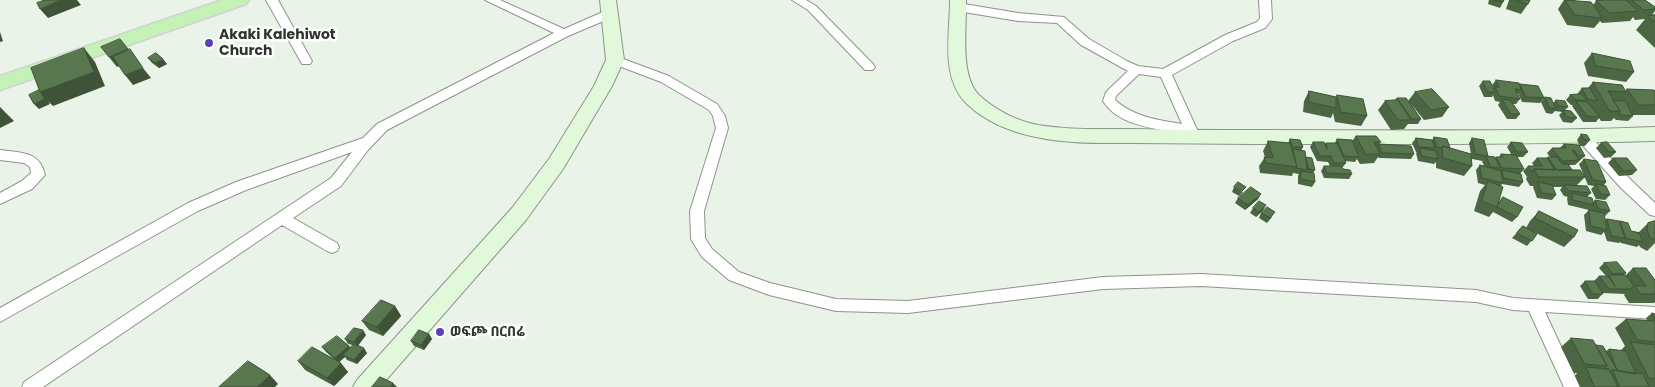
<!DOCTYPE html>
<meta charset="utf-8">
<style>
body{margin:0}
canvas{display:block;background:#eaf3e8}
</style>
<canvas width="1655" height="387"></canvas>
<script>
const ctx = document.querySelector('canvas').getContext('2d');
ctx.lineJoin = 'round';
function strokePath(path, color, width, dash) { ctx.strokeStyle = color; ctx.lineWidth = width; ctx.lineCap = dash ? 'butt' : 'round'; ctx.setLineDash(dash || []); ctx.stroke(path); }
function paint(path, color) { ctx.fillStyle = color; ctx.fill(path, 'evenodd'); }
function write(font, color, halo, rows, align = 'center') {
  ctx.font = font + ' Poppins,"Noto Sans Ethiopic",sans-serif'; ctx.lineWidth = 5; ctx.setLineDash([]); ctx.textBaseline = 'middle'; ctx.strokeStyle = halo; ctx.fillStyle = color; for (const [text, x, y, turn = 0] of rows) {
    ctx.save(); ctx.translate(x, y); ctx.rotate((+turn || 0) * Math.PI / 180); ctx.textAlign = isNaN(turn) ? turn : align; if (halo) ctx.strokeText(text, 0, 0); ctx.fillText(text, 0, 0); ctx.restore();
  }
}
const street = new Path2D(`
 M266,0H278L312,61L310,64H302Z
 M485,0H500L564,29L605,11H613L615,14L613,17L568,36L387,130L368,150L341,186L293,218L337,243L339,247L337,251L332,253L327,251L282,225L43,387H22L24,382L331,178L352,152L246,190L198,211L0,322V308L188,203L236,182L363,138L377,124L554,33Z
 M792,0H806L816,6L873,64L875,67L873,70H865L808,10Z
 M1259,0H1271L1272,19L1265,28L1233,41L1172,75L1200,136L1199,139H1189L1186,134C1159,129 1119,127 1103,101L1106,92L1128,71L1081,45L1057,23L1018,21L958,11L952,7L958,3L1018,13L1064,17L1089,39L1127,61L1138,66L1163,69L1225,35L1257,22L1260,18ZM1139,74L1161,77L1182,124C1158,120 1134,117 1115,100L1116,96Z
 M615,56L669,76L717,104L725,116L728,128L704,211L705,238L712,249L739,272L770,283L836,299L908,301L1103,277L1201,274L1476,290L1513,298L1655,307V319L1545,312L1580,387H1564L1529,311L1513,310L1476,302L1201,286L1103,289L908,313L836,311L769,295L729,280L702,257L691,239L690,211L716,128L713,116L709,110L661,82L611,63L609,60Z
 M1583,132L1588,134L1631,180L1655,203V216L1650,215L1621,188L1578,140L1576,137L1578,134Z
 M0,150C21,153 40,151 45,175L32,189L0,204V193L22,181L31,173L30,167L24,163L0,160Z`);
const secondary = new Path2D(`
 M600,0H616L624,60L612,86L563,169L526,220L380,387H353L357,380L512,208L549,159L594,86L606,60Z
 M950,0H966C967,26 959,75 979,95C995,110 1017,121 1038,125C1069,130 1101,129 1132,129C1176,130 1219,130 1262,130C1393,130 1524,132 1655,127V141C1521,145 1388,144 1254,144C1214,144 1173,143 1133,143C1100,143 1068,144 1036,137C1011,132 986,122 967,104C940,78 950,34 950,0Z`);
const primary = new Path2D(`
 M222,0H249L246,4L0,90V76Z`);
strokePath(street, '#8d958a', 2);
strokePath(secondary, '#8d958a', 2);
strokePath(primary, '#d1d2d1', 3);
paint(street, '#fff');
paint(secondary, '#e2f8db');
paint(primary, '#c4f1b6');
paint(new Path2D(`
 M1489,0H1504L1500,8L1488,4Z
 M1509,0H1530L1528,4L1521,14L1506,9Z
 M1564,0H1573L1593,5L1596,1L1604,0H1645L1655,7V11L1652,15H1655V48L1636,30L1645,19L1635,20L1633,17L1630,21L1602,23L1600,21L1594,28L1567,25L1558,9Z
 M1592,53L1634,72L1626,82L1588,76L1584,63Z
 M148,58L167,64L159,68L152,63Z
 M1496,80L1519,85L1520,84L1544,98L1540,103L1522,102L1518,93L1517,94L1520,99L1516,104H1513L1520,114L1516,119H1507L1498,105L1500,102L1495,101L1493,95L1492,97H1484L1479,86L1483,81L1494,89L1492,85Z
 M1593,82L1625,91L1627,89L1655,91V115H1632L1633,116L1628,121L1616,120L1614,118L1611,121H1601L1599,118L1596,122H1583L1572,106L1573,105H1571L1566,100L1570,95L1578,94V93L1582,88H1588Z
 M1309,91L1336,97L1337,95L1367,116L1361,126L1335,122L1333,113L1331,118L1303,112L1304,101Z
 M1415,92L1449,107L1442,117L1424,120L1411,104L1421,119L1418,124H1408L1404,129L1391,130L1378,110L1385,101L1395,100L1397,98L1408,101Z
 M1545,97L1553,103L1556,100L1568,107L1565,110L1577,118L1572,123L1563,122L1559,115L1562,112L1555,111L1552,114L1546,113L1541,102Z
 M1581,134L1590,140L1585,146H1580L1577,140Z
 M1356,136L1381,142L1379,144L1414,154L1411,159L1379,158L1378,157L1374,163L1360,164L1357,159L1355,162L1345,161L1346,163L1342,168L1343,169L1352,174L1349,179L1324,178L1321,171L1324,166H1330L1328,162L1317,161L1310,147L1313,142L1325,144L1326,143H1335L1337,139L1352,141Z
 M1434,137L1450,148L1471,154L1469,143L1472,138L1487,156L1496,158V157H1499L1501,154H1511L1507,147L1511,142L1528,152L1523,157H1517L1524,169L1520,174L1523,182L1519,187L1502,184L1501,186L1499,202L1503,197L1517,217L1512,222L1493,212L1489,217L1474,211L1480,191L1485,185L1478,183L1476,170L1480,165L1484,166L1482,161H1483L1472,159L1471,154L1472,166L1464,176L1436,168V162L1434,164L1418,161L1416,153L1417,152H1416L1412,143L1416,138L1432,140Z
 M1290,139L1303,147L1301,151L1306,158V157L1315,170L1313,173L1315,182L1312,187L1298,184V176L1299,174L1293,173L1292,176L1260,173L1259,166L1265,157L1263,151L1268,141L1288,143Z
 M1601,143L1616,152L1611,157L1604,158L1596,148Z
 M1564,144L1585,156L1575,165H1569L1572,170L1585,177L1577,185L1591,193L1587,197L1593,202L1595,200L1610,211L1605,216H1604L1605,220L1607,219L1619,222L1620,221L1631,231L1639,232L1648,223L1655,221V243L1647,251L1640,247L1639,245L1637,247L1621,243L1620,242L1619,243L1607,241L1604,232L1601,235L1586,231L1584,215L1589,210L1568,205L1567,198L1568,197L1564,196L1560,190L1562,187H1553L1556,195L1552,200L1537,198L1533,187L1534,186H1530L1526,179L1527,177L1523,171L1528,166H1534L1532,163L1537,158H1547L1548,157H1550L1547,153L1552,148H1560Z
 M1613,158L1637,170L1632,175L1619,176L1608,163Z
 M1584,159L1606,182L1604,185L1610,195L1605,200L1596,199L1591,189L1594,186L1588,185L1579,164Z
 M1234,187L1243,192L1239,196L1232,192Z
 M1238,198L1258,199L1245,210L1235,203Z
 M1253,208L1263,210L1256,217L1250,213Z
 M1539,211L1574,237L1564,247L1526,228L1530,221Z
 M1261,213L1272,217L1267,223L1259,218Z
 M1523,226L1537,234L1527,246L1512,238Z
 M1604,263L1626,273L1624,275H1626L1633,268L1655,280V302L1654,303H1629L1624,295L1625,294L1603,293L1598,299H1588L1580,286L1585,281H1594L1599,276H1606L1599,268Z
 M395,306L401,316L383,336L369,330L362,321Z
 M1652,313L1655,314V387H1580L1575,376L1577,373H1574L1561,347L1571,338L1596,345L1606,351L1609,349L1620,351L1625,346L1615,328L1626,319L1648,321L1646,318Z
 M429,334L432,339L424,350L414,346L411,341Z
 M366,335L358,346L367,353L357,364L347,360L345,357L339,362L348,372L334,386L305,370L298,361L335,360L326,352L322,347L350,348L353,345L348,344L345,339Z`), '#4c6643');
paint(new Path2D(`
 M43,0H77L81,5L48,18L40,9L47,6Z
 M0,32L3,41L0,42Z
 M84,48L95,62L105,86L53,106L48,101L50,104L39,109L34,104L40,92Z
 M128,49L135,59L117,67L109,57Z
 M163,59L167,64L159,68L155,63Z
 M143,68L151,78L133,85L125,75Z
 M0,107L14,121L0,128Z
 M1261,194L1258,199L1245,210L1248,205Z
 M1266,205L1263,210L1256,217L1259,212Z
 M395,306L401,316L383,336L377,327Z
 M363,330L366,335L357,346L354,342Z
 M429,334L432,339L424,350L421,345Z
 M349,346L353,351L343,355L345,357L338,363L335,358Z
 M364,348L367,353L357,364L354,360Z
 M341,363L348,372L334,386L327,378Z
 M270,375L278,384L275,387H257Z
 M393,383L397,387H390Z`), '#3e5337');
const building = new Path2D(`
 M45,0H61L40,9L37,3Z
 M1494,0H1504L1503,2Z
 M1515,0H1530L1528,4Z
 M1565,0L1591,2L1602,18L1575,15Z
 M1604,0H1626L1638,11L1610,13L1596,1Z
 M1632,0H1645L1655,7V9L1644,10Z
 M1655,15V22L1648,16Z
 M120,39L128,49L109,57L101,47Z
 M84,48L94,72L40,92L31,68Z
 M130,49L143,68L125,75L113,57Z
 M156,53L163,59L155,63L148,58Z
 M1592,53L1630,61L1634,72L1596,66Z
 M1496,80L1519,83L1521,90L1515,89L1520,99L1499,96L1495,87H1499Z
 M1483,81H1490L1495,92H1488Z
 M1593,82L1622,85L1626,92L1608,91L1620,111H1610Z
 M1520,84L1538,86L1544,98L1526,97Z
 M1582,88H1590L1597,101L1588,99Z
 M1432,89L1449,107L1431,110L1415,92Z
 M1627,89L1654,90L1655,91V105H1639Z
 M39,90L45,99L34,104L29,95Z
 M1309,91L1336,97V108L1309,102Z
 M1581,94L1587,100H1576L1570,95Z
 M1337,95L1363,99L1367,116L1341,112Z
 M1545,97L1551,98L1556,109L1550,108Z
 M1397,98H1406L1421,119H1412Z
 M1502,99L1510,100L1520,114H1511Z
 M1398,100L1411,120H1398L1385,101Z
 M1556,100L1565,101L1568,107L1559,106Z
 M1613,100L1625,101L1633,116L1620,115L1619,113L1620,111Z
 M1576,101L1587,102L1600,117L1587,116Z
 M1563,110L1571,111L1577,118L1567,117Z
 M1581,134L1587,135L1590,140H1585Z
 M1356,136H1376L1381,142H1374L1380,154H1366Z
 M1434,137L1447,139L1450,148L1443,146L1442,148L1437,147Z
 M1416,138L1432,140L1435,148L1419,147Z
 M1472,138L1484,140L1488,156L1476,154Z
 M1290,139L1300,140L1303,147H1293Z
 M1337,139L1352,140L1359,157L1344,156Z
 M1268,141L1290,143L1297,167L1266,163L1264,157L1273,158Z
 M1313,142H1324L1327,149L1326,143H1337L1346,163H1334L1331,156H1320Z
 M1511,142L1522,143L1528,152H1517Z
 M1607,142L1616,152H1609L1601,143Z
 M1379,144L1411,146L1414,154L1382,153Z
 M1564,144L1579,145L1585,156L1577,155L1575,151L1572,150L1579,160L1562,161L1552,148H1566Z
 M1443,146L1471,154L1472,166L1443,158Z
 M1420,148L1436,151L1438,159L1422,156Z
 M1293,149L1305,151L1307,170L1296,168L1297,167L1294,155Z
 M1501,154L1516,155L1524,169L1502,168L1496,157H1503Z
 M1486,156L1495,157L1500,168L1491,167Z
 M1306,157L1312,158L1315,170L1309,169Z
 M1548,157H1557L1562,164H1568L1572,170H1557Z
 M1537,158H1547L1555,170L1534,169L1532,172L1528,166H1542Z
 M1613,158H1627L1637,170L1624,171Z
 M1584,159L1597,161L1606,182L1593,180Z
 M1480,165L1501,171L1503,183L1482,178Z
 M1324,166H1341L1343,169L1350,170L1352,174L1327,173Z
 M1534,169L1580,170L1585,177H1539Z
 M1502,170L1521,174L1523,182L1504,178Z
 M1301,171L1314,173L1315,182L1301,179Z
 M1488,181L1503,187L1497,207L1482,201Z
 M1238,182L1246,187L1242,191L1234,187Z
 M1538,182L1552,185L1556,195L1542,193Z
 M1596,184L1606,186L1610,195L1601,194Z
 M1564,185L1587,186L1591,193L1569,191Z
 M1251,187L1261,194L1248,205L1238,198Z
 M1572,193L1592,198L1594,205L1573,200Z
 M1503,197L1523,207L1517,217L1497,207Z
 M1595,200L1606,202L1610,211L1599,209Z
 M1259,201L1266,205L1259,212L1253,208Z
 M1267,207L1275,212L1270,218L1261,213Z
 M1589,210L1604,213L1607,230L1591,226Z
 M1539,211L1578,230L1574,237L1535,218Z
 M1607,219L1619,221L1625,238L1612,236Z
 M1620,221L1628,223L1631,231L1639,233L1643,242L1626,238Z
 M1655,221V240L1650,237L1647,230L1648,223Z
 M1523,226L1537,234L1532,241L1517,233Z
 M1617,262L1626,273L1613,274L1604,263Z
 M1633,268H1646L1655,280V294H1640L1635,286H1646Z
 M1609,275H1626L1634,286L1630,289H1609L1599,276H1608L1615,286Z
 M1585,281H1595L1603,294H1593Z
 M381,300L395,306L377,327L362,321Z
 M1652,313L1655,314V319Z
 M1626,319L1655,321V342L1638,340Z
 M354,328L363,330L354,342L345,339Z
 M419,330L429,334L421,345L411,341Z
 M337,336L349,346L335,358L322,347Z
 M1571,338L1593,340L1607,366L1585,364Z
 M1631,342L1655,345V379L1649,378Z
 M354,344L364,348L354,360L343,355Z
 M1596,345L1603,346L1617,370L1609,349L1626,351L1636,374L1613,370L1610,372L1609,369H1604L1607,366Z
 M312,347L341,363L327,378L298,361Z
 M248,361L270,375L257,387H219Z
 M1586,367L1609,369L1618,387H1595Z
 M1613,370L1643,374L1649,387H1620Z
 M380,377L393,383L390,387H372Z`);
paint(building, '#58774e');
strokePath(building, '#3e5337', 1);
for (const [x, y, r, color] of [
 [209,43,5,"#5c40b8"],
 [440,332,5,"#5c40b8"]
]) { const dot = new Path2D(); dot.arc(x, y, r, 0, 2 * Math.PI); ctx.fillStyle = color; ctx.fill(dot); strokePath(dot, '#fbfffa', 2); }
write('bold 14px', '#30332f', '#fbfffa', [
 ["Akaki Kalehiwot",219,35],
 ["Church",219,51],
 ["ወፍጮ በርበሬ",450,332]
], 'left');
</script>
